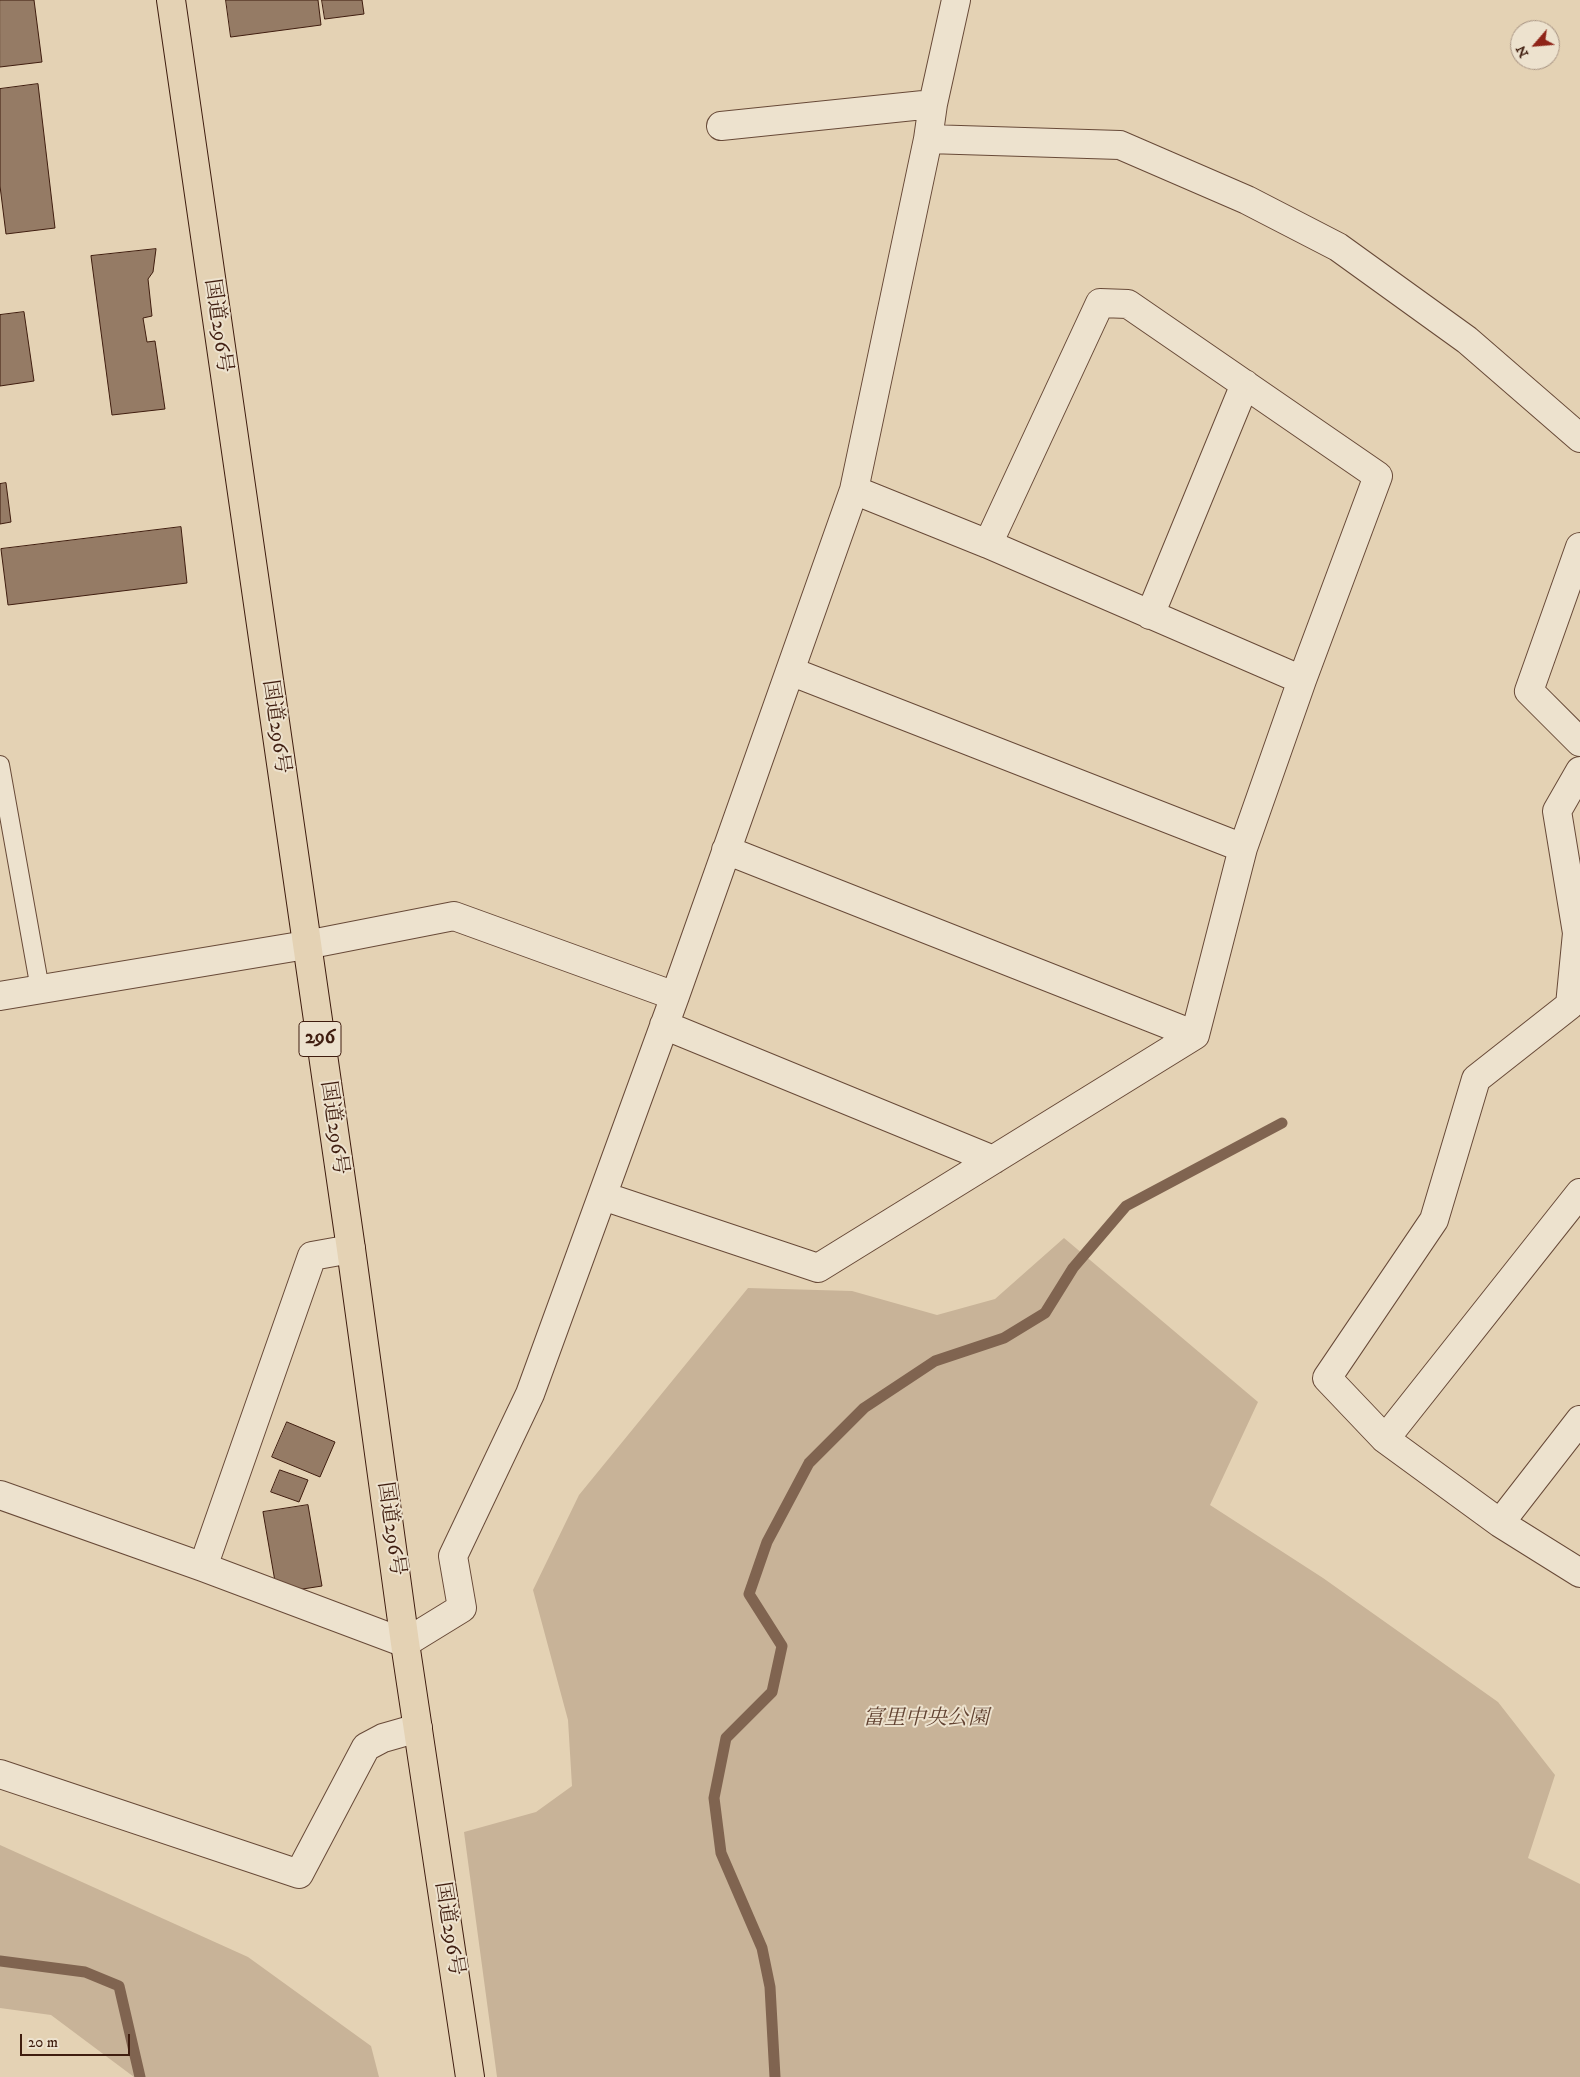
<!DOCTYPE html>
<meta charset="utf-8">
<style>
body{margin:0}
#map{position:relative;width:1580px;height:2077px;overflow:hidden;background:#e4d2b4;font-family:"IM FELL DW Pica",serif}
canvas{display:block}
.north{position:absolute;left:1510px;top:20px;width:50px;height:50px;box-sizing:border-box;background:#ede2ce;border:1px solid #a79382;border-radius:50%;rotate:243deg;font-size:14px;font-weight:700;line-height:20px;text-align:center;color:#3f1d0f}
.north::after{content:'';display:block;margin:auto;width:18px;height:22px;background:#8f2418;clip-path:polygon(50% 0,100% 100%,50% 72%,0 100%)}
.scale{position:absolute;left:20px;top:2034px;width:110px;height:22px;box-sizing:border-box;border:2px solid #3f1d0f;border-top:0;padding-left:6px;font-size:15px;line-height:18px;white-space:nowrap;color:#3f1d0f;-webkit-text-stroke:4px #ede2ce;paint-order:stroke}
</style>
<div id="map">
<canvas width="1580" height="2077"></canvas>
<div class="north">N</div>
<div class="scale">20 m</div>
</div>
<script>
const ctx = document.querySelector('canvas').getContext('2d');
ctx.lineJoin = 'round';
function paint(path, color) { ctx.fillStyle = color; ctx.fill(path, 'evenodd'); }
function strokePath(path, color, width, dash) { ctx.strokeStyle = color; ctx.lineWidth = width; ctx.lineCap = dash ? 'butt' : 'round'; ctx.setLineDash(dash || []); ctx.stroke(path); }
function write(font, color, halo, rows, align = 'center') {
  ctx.font = font + ' "IM FELL DW Pica","Noto Serif JP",serif'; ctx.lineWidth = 4; ctx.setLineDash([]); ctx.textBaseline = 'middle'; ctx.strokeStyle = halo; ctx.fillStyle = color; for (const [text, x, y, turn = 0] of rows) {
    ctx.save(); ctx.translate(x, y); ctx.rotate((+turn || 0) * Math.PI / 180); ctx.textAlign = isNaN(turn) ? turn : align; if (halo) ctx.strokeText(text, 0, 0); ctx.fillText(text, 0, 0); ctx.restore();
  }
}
paint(new Path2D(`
 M1064,1238L1258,1402L1210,1505L1323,1578L1498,1702L1555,1775L1528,1858L1580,1884V2077H497L464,1832L536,1812L572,1786L568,1720L533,1590L579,1495L748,1288L852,1291L937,1315L995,1299Z
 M0,1845L248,1957L371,2046L379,2077H134L51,2015L0,2008Z`), '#c8b398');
strokePath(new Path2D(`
 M0,1961L85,1972L119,1986L140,2077
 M775,2077L770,1987L762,1948L721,1853L714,1798L726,1738L772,1692L782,1646L749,1594L767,1542L809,1463L864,1408L935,1361L1004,1338L1045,1313L1073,1268L1126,1206L1282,1123`), '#806450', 11);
const building = new Path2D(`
 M0,0H34L42,62L0,67Z
 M226,0H318L321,25L231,37Z
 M322,0H362L364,14L325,19Z
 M38,84L55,228L6,234L0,186V89Z
 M156,249L153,272L148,279L152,316L143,318L147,342L155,341L165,409L112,415L91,256Z
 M24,312L34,381L0,386V315Z
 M6,483L11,522L0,524V484Z
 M181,527L187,583L8,605L1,549Z
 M287,1422L335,1442L320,1477L272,1457Z
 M280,1470L308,1480L299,1502L271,1492Z
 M308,1505L322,1586L277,1593L263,1512Z`);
paint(building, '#957b65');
strokePath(building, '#3f1d0f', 1);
const lane = new Path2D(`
 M0,765L40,989`);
const street = new Path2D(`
 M721,126L933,104
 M928,139L1120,145L1247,200L1338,247L1467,340L1580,438
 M854,490L988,544L1302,680
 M1580,547L1529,691L1580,742
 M1150,615L1245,384
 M790,671L1243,848
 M1580,771L1557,811L1577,933L1570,1005L1476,1079L1434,1220L1327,1378L1385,1439L1500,1523L1580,1573
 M726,850L1195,1035
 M0,996L306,945L454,916L675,996
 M664,1025L993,1160
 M603,1196L818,1268L1195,1035L1243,848L1302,680L1378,476L1128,304L1100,303L988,544
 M1385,1439L1580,1193
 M0,1495L203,1567L405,1643L462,1608L453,1556L530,1394L675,996L854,490L928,139L933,104L956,0
 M1500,1523L1580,1420
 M203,1567L312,1256L351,1249
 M0,1774L299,1874L366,1747L383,1738L418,1728`);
const highway = new Path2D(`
 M171,0L351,1249L405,1643L470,2077`);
strokePath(lane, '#684a38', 20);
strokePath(street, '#684a38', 30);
strokePath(highway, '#3f1d0f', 30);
strokePath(lane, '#ede2ce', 18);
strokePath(street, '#ede2ce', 28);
strokePath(highway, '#e4d2b4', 28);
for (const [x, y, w] of [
 [320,1039,42]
]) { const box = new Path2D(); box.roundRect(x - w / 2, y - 17.5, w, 35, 4); ctx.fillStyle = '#ede2ce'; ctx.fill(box); strokePath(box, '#3f1d0f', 1); }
write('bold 20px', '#3f1d0f', null, [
 ["296",320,1039]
]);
write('21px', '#3f1d0f', '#ede2ce', [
 ["国道296号",217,326,82],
 ["国道296号",275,727,82],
 ["国道296号",333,1128,82],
 ["国道296号",390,1529,82],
 ["国道296号",448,1929,81]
]);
write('italic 21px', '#614231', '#ede2ce', [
 ["富里中央公園",926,1720]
]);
</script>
